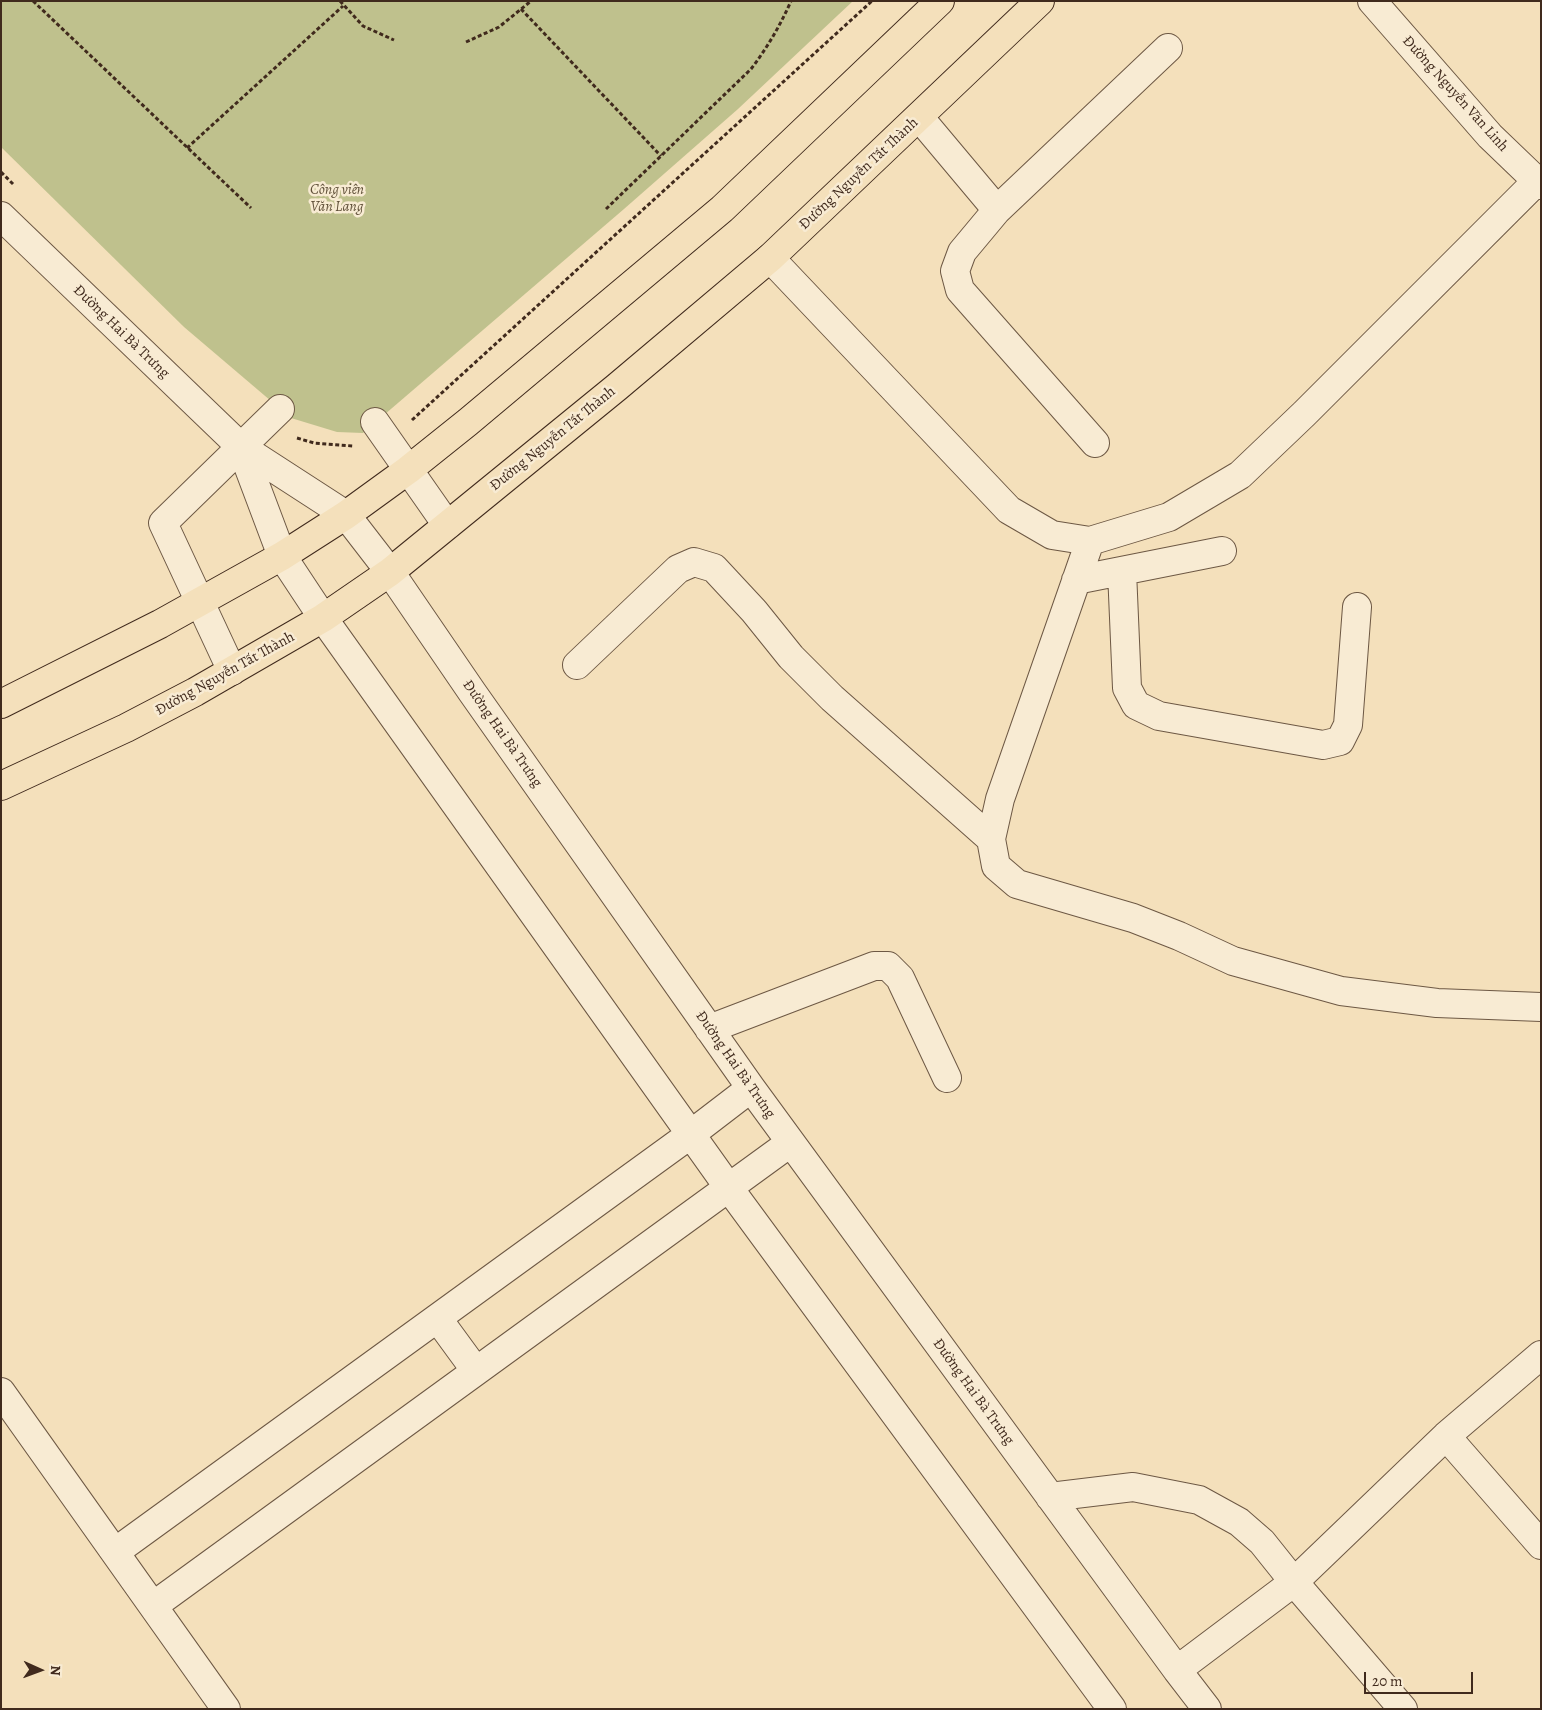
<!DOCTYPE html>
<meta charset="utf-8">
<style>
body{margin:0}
#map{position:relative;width:1542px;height:1710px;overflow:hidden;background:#f4e0bb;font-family:Alegreya,serif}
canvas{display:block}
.frame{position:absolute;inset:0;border:2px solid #402a1d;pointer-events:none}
.north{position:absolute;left:15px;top:1645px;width:50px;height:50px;-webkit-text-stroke:4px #f8ebd3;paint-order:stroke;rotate:92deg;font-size:14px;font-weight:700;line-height:20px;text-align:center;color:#402a1d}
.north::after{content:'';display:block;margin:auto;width:18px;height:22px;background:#402a1d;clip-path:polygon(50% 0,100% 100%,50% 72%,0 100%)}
.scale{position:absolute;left:1364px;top:1672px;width:109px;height:22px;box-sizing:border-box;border:2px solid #402a1d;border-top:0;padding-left:6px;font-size:15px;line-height:18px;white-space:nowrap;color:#402a1d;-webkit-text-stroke:4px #f8ebd3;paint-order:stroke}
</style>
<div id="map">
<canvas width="1542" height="1710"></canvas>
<div class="frame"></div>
<div class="north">N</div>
<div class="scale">20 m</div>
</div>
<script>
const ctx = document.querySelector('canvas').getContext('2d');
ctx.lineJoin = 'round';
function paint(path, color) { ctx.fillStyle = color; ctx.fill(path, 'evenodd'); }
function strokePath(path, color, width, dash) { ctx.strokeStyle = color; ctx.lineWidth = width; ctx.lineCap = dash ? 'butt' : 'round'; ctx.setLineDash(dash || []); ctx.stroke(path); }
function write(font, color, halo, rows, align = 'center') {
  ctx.font = font + ' Alegreya,serif'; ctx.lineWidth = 5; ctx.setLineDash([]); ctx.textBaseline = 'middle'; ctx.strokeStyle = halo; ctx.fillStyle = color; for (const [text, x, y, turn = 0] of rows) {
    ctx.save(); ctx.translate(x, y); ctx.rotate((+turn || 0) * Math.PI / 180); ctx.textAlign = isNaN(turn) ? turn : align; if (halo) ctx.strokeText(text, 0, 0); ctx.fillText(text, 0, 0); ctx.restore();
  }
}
paint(new Path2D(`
 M1,1H853L738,109L624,209L363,433L337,432L291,418L184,327L1,147Z`), '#bfc18d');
const minor = new Path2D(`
 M1372,1L1490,136L1541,185
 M919,117L997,210
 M1,216L241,447L346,515L390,572L472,692L751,1088L1177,1670L1207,1709
 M770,258L1009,510L1052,535L1090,541L1169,517L1240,475L1304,414L1537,181
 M375,422L447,525
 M1095,443L960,290L955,271L962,252L997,210L1168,48
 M241,447L282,556L323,618L729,1188L1112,1709
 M1090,541L1000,799L991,839L996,866L1017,884L1133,918L1179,936L1233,961L1341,991L1437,1003L1541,1007
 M1122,571L1127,688L1136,705L1159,716L1323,745L1340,741L1348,725L1357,607
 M1076,580L1222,551
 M577,665L678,569L694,562L714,568L754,611L791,657L832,698L991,839
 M232,671L163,523L280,409
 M709,1029L874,966H888L900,978L947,1078
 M438,1319L476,1371
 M1,1392L226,1709
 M1446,1436L1541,1545
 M1050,1497L1133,1487L1199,1500L1239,1522L1262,1542L1294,1582L1403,1709
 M115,1552L691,1134L751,1088
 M153,1606L790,1143
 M1177,1670L1294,1582L1446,1436L1541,1355`);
const major = new Path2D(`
 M1,704L160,624L282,556L346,515L408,470L468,422L722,209L940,1
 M1,786L126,728L195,692L323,618L390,572L617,387L770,258L1040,1`);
strokePath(minor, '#6d5844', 30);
strokePath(major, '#402a1d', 30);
strokePath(new Path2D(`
 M33,1L251,208
 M340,1L363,26L394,40
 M521,9L661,156
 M466,42L499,27L531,1
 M187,148L343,6
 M1,172L14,185
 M606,209L751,69C767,48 780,26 791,1
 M412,420L872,1
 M297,438L314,443L353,446`), '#402a1d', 3, [4, 2.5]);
strokePath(minor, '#f8ebd3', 28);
strokePath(major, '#f4e0bb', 28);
write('15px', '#402a1d', '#f8ebd3', [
 ["Đường Nguyễn Văn Linh",1455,94,48],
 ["Đường Nguyễn Tất Thành",859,174,-43],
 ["Đường Hai Bà Trưng",121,332,44],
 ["Đường Nguyễn Tất Thành",553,439,-39],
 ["Đường Nguyễn Tất Thành",225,674,-29],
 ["Đường Hai Bà Trưng",502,734,55],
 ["Đường Hai Bà Trưng",735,1065,55],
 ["Đường Hai Bà Trưng",973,1392,54]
]);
write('italic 15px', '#605039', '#f8ebd3', [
 ["Công viên",337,190],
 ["Văn Lang",337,207]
]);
</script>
